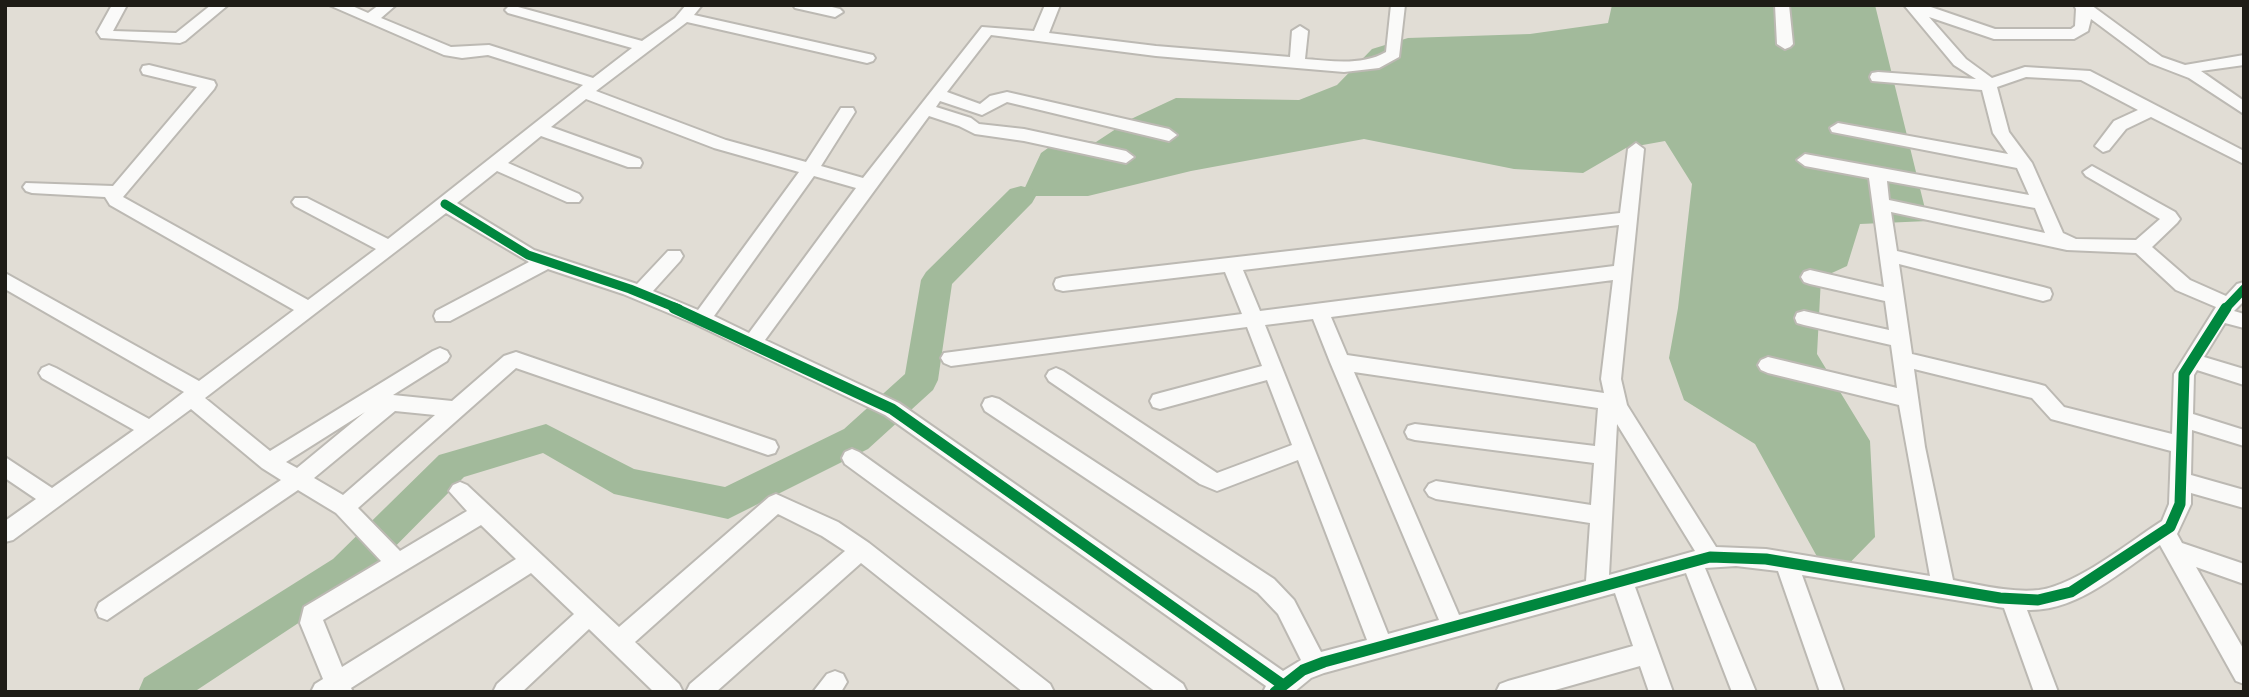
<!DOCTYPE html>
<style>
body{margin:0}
#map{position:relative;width:2249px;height:697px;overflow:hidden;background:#e1ddd5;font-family:"Source Serif 4",serif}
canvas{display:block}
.frame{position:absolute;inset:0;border:7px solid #1e1c16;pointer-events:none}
</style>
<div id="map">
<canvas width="2249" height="697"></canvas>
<div class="frame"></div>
</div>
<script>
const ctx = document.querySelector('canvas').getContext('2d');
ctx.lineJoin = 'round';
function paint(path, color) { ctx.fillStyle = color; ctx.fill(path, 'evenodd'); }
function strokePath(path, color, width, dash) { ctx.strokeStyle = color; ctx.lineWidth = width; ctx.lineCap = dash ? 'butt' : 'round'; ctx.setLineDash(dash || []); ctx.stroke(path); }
paint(new Path2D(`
 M1612,5H1875L1928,221L1860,224L1847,266L1821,278L1817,354L1870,441L1875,537L1831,582L1755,444L1684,400L1669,358L1678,308L1692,184L1665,141L1626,148L1583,173L1514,169L1364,139L1191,171L1088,196H1021L1041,153L1062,138L1096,142L1131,119L1176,98L1299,100L1337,85L1372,49L1408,38L1530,34L1608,23Z`), '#a2ba9b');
paint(new Path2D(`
 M1021,186L1032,189L1036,196L1032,203L952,284L938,380L933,390L868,449L728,519L614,494L543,453L464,477L359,583L194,692H138L144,678L333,559L439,455L546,424L634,469L725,487L844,429L905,374L921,280L926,272L1010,189Z`), '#a2ba9b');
const minor = new Path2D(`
 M112,5H127L113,31L176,33L211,5H228L185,41L180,43L101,38L97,32Z
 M329,5H350L368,13L379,5H396L381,18L451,47L489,45L593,78L632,48L508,13L505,10L508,7H518L642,41L675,18L686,5H702L694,15L873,55L875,58L873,61L867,63L687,22L596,91L726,140L806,162L841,108H853L855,112L821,166L863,178L982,27L1034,31L1045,5H1060L1049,33L1156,46L1290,57L1292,31L1300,26L1308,31L1305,59C1332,61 1362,66 1386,52L1391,5H1405L1399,57L1379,68L1344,72L1156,56L991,35L947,92L980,104L990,96L1007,92L1169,129L1177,135L1169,141L1007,102L982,115L940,101L936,107L971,118L979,124L1024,129L1126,151L1134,157L1126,163L1024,141L975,134L959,126L929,116L765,340L899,403L1283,671L1301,660L1278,614L1258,593L985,411L982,405L985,399L992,397L999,399L1274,579L1294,600L1321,652L1367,640L1298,460L1217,491L1200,484L1049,381L1046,376L1049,371L1056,368L1063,371L1217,473L1292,445L1267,380L1160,409L1153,407L1150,401L1153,395L1160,393L1262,366L1247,327L951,366L944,363L941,358L944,353L1242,314L1225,272L1063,291L1056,289L1054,284L1056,279L1063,277L1620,213L1628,149L1636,143L1644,149L1621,379L1627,405L1716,547L1766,549L1930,576L1899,405L1768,373L1761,370L1758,365L1761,360L1768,357L1897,388L1891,345L1804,325L1797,323L1795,318L1797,313L1804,311L1889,330L1885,301L1810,284L1804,282L1801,277L1804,272L1810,270L1884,287L1869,178L1805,166L1797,160L1805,154L2029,195L2017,168L1832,132L1830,128L1838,123L2008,154L1993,133L1982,90L1872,81L1870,77L1872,73L1878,72L1976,79L1954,65L1904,5H1925L1995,29H2071L2075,26L2076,9L2074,5H2091L2162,57L2185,65L2244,55V65L2201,71L2244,101V114L2189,78L2150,63L2091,19L2088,31L2074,39H1994L1929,17L1966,59L1992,78L2025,67L2090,71L2244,151V164L2151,117L2126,129L2109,150L2103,152L2095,146L2114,121L2138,110L2081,80L2026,77L1997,87L2009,132L2032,163L2063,233L2076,239L2136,240L2160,219L2086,176L2083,172L2092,166L2175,212L2180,219L2177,223L2152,247L2190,280L2226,296L2237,284L2244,282V301L2234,311L2244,314V328L2225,323L2204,357L2244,369V385L2197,370L2194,375L2193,414L2244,430V446L2192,430L2191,475L2244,490V508L2191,493V504L2177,534L2182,543L2244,564V584L2196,567L2244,650V684L2236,681L2160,545C2121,571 2077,612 2027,610L2058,692H2034L2004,608L1802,575L1844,692H1820L1778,571L1736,566L1705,568L1756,692H1732L1686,573L1635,587L1673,692H1649L1640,666L1548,692H1496L1500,684L1508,681L1633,646L1615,593L1324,673L1311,678L1294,692H1263L1266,686L885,415L695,324L623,294L548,269L450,321H436L434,316L436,311L529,262L446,213L205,398L270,451L433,351L440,348L447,351L450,356L447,361L393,395L452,401L504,356L516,352L775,441L778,447L775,453L768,455L516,368L358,508L400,551L467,511L449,491L453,485L460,482L467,485L619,627L769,497L776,494L838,522L869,543L1050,684L1054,692H1023L861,563L716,692H686L690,684L845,551L822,536L778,514L635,642L679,684L683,692H654L589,629L522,692H493L497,684L574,614L531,573L351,688L353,692H311L315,684L323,679L300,623L304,607L381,561L336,513L298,490L107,620L99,617L96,610L99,603L281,480L262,468L191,409L13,540L5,542V521L36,499L5,478V457L52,488L134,430L42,378L39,373L42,368L49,365L56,368L149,419L184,392L5,289V273L199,381L294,310L110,205L105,197L32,193L26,191L23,187L26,183L113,186L197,87L143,74L141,70L143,66L149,65L214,81L216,85L214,89L123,197L308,300L376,249L295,206L292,202L295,198H307L388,239L583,85L488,55L462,58L444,55ZM586,99L714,148L799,172L698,310L653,291L680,261L683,256L680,251H668L637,284L534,250L457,203L497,171L567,202H579L582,198L579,194L508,163L541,136L628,167H640L642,163L640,159L551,127ZM814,176L856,188L749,333L714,316ZM1887,181L2035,208L2045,233L1889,200ZM1891,212L2067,250L2136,253L2176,290L2216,307L2174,374L2172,434L2064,407L2045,386L2038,384L1912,354L1899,264L2043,301L2050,299L2052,294L2050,289L2043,287L1897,251ZM1619,225L1614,266L1260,311L1243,270ZM1613,280L1601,379L1604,393L1347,355L1331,317ZM1313,319L1330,362L1439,620L1388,634L1265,325ZM1914,369L2032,398L2051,419L2171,451L2169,504L2162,521C2129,542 2077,585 2039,590C2011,593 1980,585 1953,580L1925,447ZM1354,372L1598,408L1595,446L1415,424L1408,426L1405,432L1408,438L1415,440L1594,463L1591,505L1436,481L1429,484L1425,490L1429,496L1436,499L1590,523L1586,581L1459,615ZM395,411L435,415L343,495L314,478ZM365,412L297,468L286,462ZM1617,424L1695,551L1609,575ZM481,525L516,559L342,667L323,620Z
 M793,5H824L840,9L843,12L835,17L795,8Z
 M1775,5H1789L1793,44L1790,47L1785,49L1777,44Z
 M852,449L859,452L1183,684L1187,692H1156L845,464L842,458L845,452Z
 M835,671L843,674L847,682L841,692H813L827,674Z`);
strokePath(minor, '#bcb9b3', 4);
paint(minor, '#fafaf9');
strokePath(new Path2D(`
 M445,204L528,255L630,289L679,309
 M2225,309L2244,289`), '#00873e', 9);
strokePath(new Path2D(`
 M674,308L892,409L1283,685
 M1275,692L1303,670L1324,662L1710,557L1766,559L2000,598L2038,600L2071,592L2170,527L2180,504L2184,374L2226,308`), '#00873e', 11);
</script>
